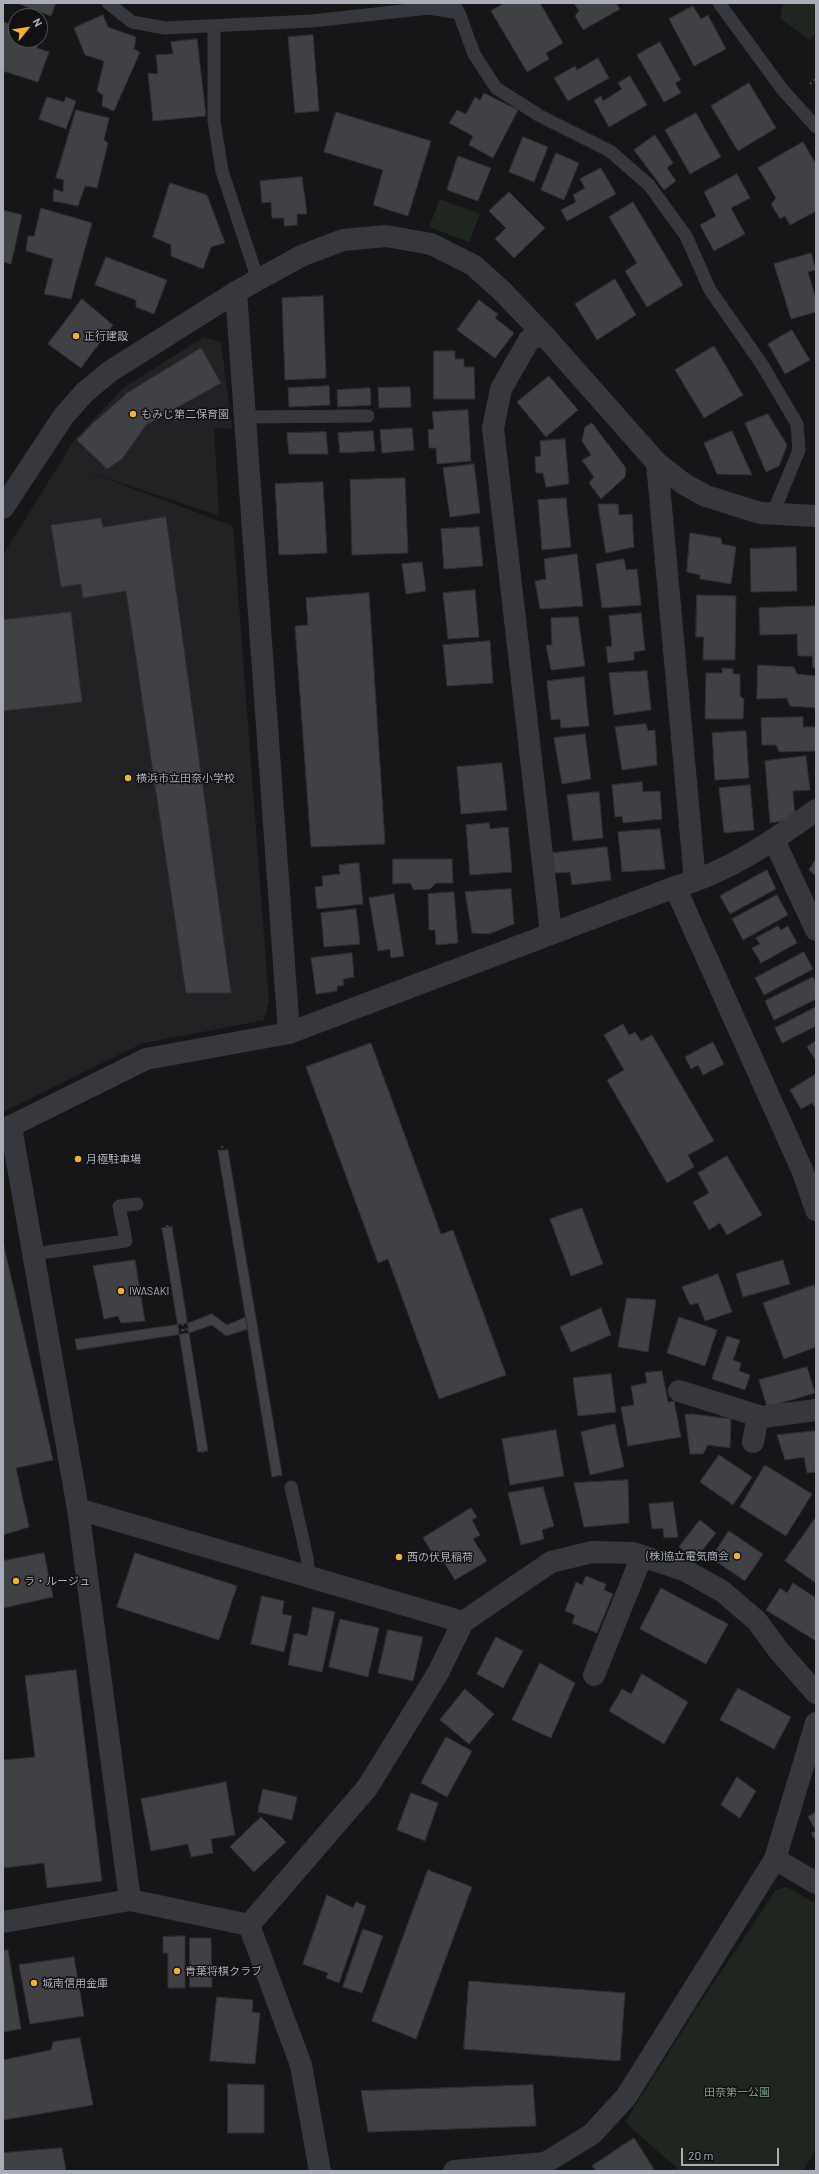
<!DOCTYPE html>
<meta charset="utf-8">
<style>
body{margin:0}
#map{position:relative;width:819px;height:2174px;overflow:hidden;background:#161618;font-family:Barlow,sans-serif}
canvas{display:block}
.frame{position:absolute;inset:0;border:4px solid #a8adb8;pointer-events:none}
.north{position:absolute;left:8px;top:8px;width:40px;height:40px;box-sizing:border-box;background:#111113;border:1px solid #4d4f55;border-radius:50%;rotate:60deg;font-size:11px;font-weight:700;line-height:16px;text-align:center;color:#a8adb8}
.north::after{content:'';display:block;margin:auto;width:14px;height:18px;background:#f2b134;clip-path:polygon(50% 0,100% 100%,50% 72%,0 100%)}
.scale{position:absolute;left:681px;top:2148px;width:98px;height:18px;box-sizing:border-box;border:2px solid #a8adb8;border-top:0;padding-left:5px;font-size:12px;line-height:14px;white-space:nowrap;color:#a8adb8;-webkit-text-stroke:3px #111113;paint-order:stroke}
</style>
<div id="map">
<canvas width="819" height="2174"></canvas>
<div class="frame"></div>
<div class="north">N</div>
<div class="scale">20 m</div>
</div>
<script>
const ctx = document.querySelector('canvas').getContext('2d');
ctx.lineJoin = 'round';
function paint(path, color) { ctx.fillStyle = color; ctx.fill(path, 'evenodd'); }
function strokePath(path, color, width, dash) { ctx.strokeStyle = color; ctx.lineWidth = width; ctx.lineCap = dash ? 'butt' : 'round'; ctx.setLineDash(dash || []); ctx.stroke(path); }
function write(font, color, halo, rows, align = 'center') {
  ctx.font = font + ' Barlow,"Noto Sans JP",sans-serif'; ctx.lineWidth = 3; ctx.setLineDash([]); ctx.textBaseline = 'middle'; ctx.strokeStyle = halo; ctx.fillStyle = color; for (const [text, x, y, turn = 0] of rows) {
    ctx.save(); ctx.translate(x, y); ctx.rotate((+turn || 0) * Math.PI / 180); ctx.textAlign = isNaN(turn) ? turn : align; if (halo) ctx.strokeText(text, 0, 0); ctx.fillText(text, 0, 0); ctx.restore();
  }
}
paint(new Path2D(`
 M204,337L221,342L232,429L214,428L219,516L83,470L233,526L269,1002L264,1020L141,1044L3,1112V555L75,439L123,388Z`), '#222225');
paint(new Path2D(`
 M783,3H816V32L810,40L780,18Z
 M440,199L480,214L469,242L429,227Z
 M787,1887L816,1904V2149L803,2171H680L625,2122L702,2000L776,1890Z`), '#1e261f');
const building = new Path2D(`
 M17,3H56L51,16Z
 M505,3H540L563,43L546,53L549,59L527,72L491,11Z
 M574,3H616L620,9L583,30L575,16L579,11Z
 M693,6L701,19L708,15L726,49L694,66L669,19Z
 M103,15L108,27L136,37L134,49L140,52L114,111L102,106L103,95L97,91L104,61L85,55L74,28Z
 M3,22L16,26V40H40L37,48L49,52L38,82L3,71Z
 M313,35L319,111L295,113L288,37Z
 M197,39L206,116L153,121L148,73L158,74L156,55L173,54L171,42Z
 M660,42L681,80L675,83L681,93L664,102L637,55Z
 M598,58L609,78L568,101L554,78L575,66L577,70Z
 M630,76L647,105L609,127L594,100L601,96L603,101L622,89L618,83Z
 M749,83L776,128L738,151L711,106Z
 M484,93L518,110L493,158L469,145L473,136L449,123L457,110L466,114L475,97L480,100Z
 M47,97L64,102L66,97L76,101L66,129L39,119Z
 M76,110L109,118L104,140L108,143L97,188L85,186L78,206L53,201L54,189L63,192L64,180L56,178Z
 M336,112L431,141L408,216L373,205L383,170L324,152Z
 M696,113L721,157L690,174L665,130Z
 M655,135L673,163L667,168L676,181L664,190L634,150Z
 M523,137L548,147L534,182L509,172Z
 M803,142L816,164V211L790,225L785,216L780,219L771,204L776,198L758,168Z
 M556,153L579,163L564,200L541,190Z
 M458,156L491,168L478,201L447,190Z
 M601,168L616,194L567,221L561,210L576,202L573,195L585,188L580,179Z
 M737,174L750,198L731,208L745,234L714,251L700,225L716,216L704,192Z
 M302,177L307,214H297V225L284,226V218H272L271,202L262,203L260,181Z
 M170,183L207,195L225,243L211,247L203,269L171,256V245L153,237Z
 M509,192L545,228L514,258L495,239L506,228L489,211Z
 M633,202L683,285L647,307L625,271L637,263L609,217Z
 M41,208L92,223L71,299L44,294L53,259L26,251L28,236H34Z
 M3,210L22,215L11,264L3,262Z
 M811,253L816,270L808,272L816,299V312L791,319L774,264Z
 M106,257L167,280L154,314L136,307V300L95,285Z
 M615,279L636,315L597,340L575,304Z
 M323,296L326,378L285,380L282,298Z
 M82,299L113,325L81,368L48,344Z
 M479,300L498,314L495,318L514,333L495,358L457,330Z
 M792,330L810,360L785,374L768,344Z
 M714,346L743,395L704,418L675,370Z
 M201,348L221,383L146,425L122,459L107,469L77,440L91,425L127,393Z
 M434,351H455V359H464V367H474L475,399H434Z
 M549,376L578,410L546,437L517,402Z
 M329,386L330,405L289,407L288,388Z
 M410,387L411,407L379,408L378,388Z
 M370,388L371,405L338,407L337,390Z
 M468,410L471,461L437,464L436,448H429L428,430L434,429L432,412Z
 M768,414L787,445L779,466L766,472L745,423Z
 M592,423L626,468L625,477L601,499L589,483L594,477L582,460L591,455L582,441L585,427Z
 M412,428L414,450L382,453L380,430Z
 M373,431L375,451L340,453L338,433Z
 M732,431L752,475L717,474L704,443Z
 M326,432L328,454H289L287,433Z
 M565,439L569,484L546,487L543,473H536L535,457L541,456L540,441Z
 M474,464L480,513L450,517L443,468Z
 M405,478L408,553L352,555L350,480Z
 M323,482L327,553L279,555L275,484Z
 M566,498L571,547L542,550L538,500Z
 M598,504H618L619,515L632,514L634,547L606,553Z
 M166,517L231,993H186L126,591L83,598L81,584L61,587L51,525L101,518L103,527Z
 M479,527L483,566L444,569L441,529Z
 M690,533L721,538L722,544L736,547L731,584L700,579V575L687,572Z
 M796,547L797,591L751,592L750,549Z
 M577,554L583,606L540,609L535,581L546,579L544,559Z
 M624,559L626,570L637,569L641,605L602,608L596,564Z
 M422,562L426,591L406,594L402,564Z
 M475,590L479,637L448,639L443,593Z
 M369,593L385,844L311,847L295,626L308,625L306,598Z
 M697,595L736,596L735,660H703L704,637H696Z
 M816,606V668H813L812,656H798L797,634L760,635L759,608Z
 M71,612L82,702L3,711V620Z
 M641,613L645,650L634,652V660L608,663L606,647L612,646L609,616Z
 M578,617L585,666L551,670L546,645H552L551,618Z
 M490,641L493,683L447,686L443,645Z
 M758,665L794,667L797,674L816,676V708L790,706L787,698L757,699Z
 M722,668L733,669V674H740V696L744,699L743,719H705L706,673H722Z
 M647,671L651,710L614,715L609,673Z
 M584,677L589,726L561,728L560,719L551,720L547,681Z
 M803,717V727H816V751L779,752L776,745H762L761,718Z
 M646,724L648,731L655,730L657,765L622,770L615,727Z
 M746,731L749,778L715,780L712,733Z
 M585,734L591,779L562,784L554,738Z
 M806,756L810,790L793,791L795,819L770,823L765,761Z
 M502,763L507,810L461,814L457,767Z
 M642,782L643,792L660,791L662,819L623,823L622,816L615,817L612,785Z
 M750,785L754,830L724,833L719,788Z
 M599,792L603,838L573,841L567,795Z
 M489,823L490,829L508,827L512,872L470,875L466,825Z
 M660,829L665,869L622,872L618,832Z
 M607,847L611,880L572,885L570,872L555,873L552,853Z
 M393,859H452L453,883H436L430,889L414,890L410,883L393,884Z
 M816,859V876L809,870Z
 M359,863L363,904L317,909L315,887L323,886L322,876L340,874L339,865Z
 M767,870L776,889L730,914L720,896Z
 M511,889L514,924L489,934L472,933L465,892Z
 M454,892L458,943L436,945L435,930H429L428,894Z
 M394,894L404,956L391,958L390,949L378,951L369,898Z
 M777,895L788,915L743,940L732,919Z
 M356,909L360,944L324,947L321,913Z
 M778,926L781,930L788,926L797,943L761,963L752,948L760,944L756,938Z
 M804,952L813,969L764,995L755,978Z
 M352,953L354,977L343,979L344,985L337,986V991L316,994L311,958Z
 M813,977L816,983V999L774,1020L765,1001Z
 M816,1007V1026L782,1043L775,1028Z
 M623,1024L629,1035L635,1032L641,1041L652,1035L714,1141L688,1155L694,1167L667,1183L607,1080L624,1070L604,1035Z
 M816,1041V1061L807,1047Z
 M713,1042L724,1064L703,1075L698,1065L691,1069L685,1057Z
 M371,1043L441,1234L453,1230L506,1375L439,1399L388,1259L378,1263L306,1067Z
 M816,1074V1109L812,1103L801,1109L790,1090Z
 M228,1150L282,1475L272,1477L218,1151Z
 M727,1156L762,1215L727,1235L720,1223L709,1230L693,1202L709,1193L698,1173Z
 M582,1208L603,1264L571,1276L550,1219Z
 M172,1227L208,1451L198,1452L162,1228Z
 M3,1242L53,1460L16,1468L29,1527L3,1535Z
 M135,1260L145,1321L121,1323L118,1316L104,1319L93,1266Z
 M783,1260L790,1284L743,1297L736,1274Z
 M718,1274L732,1312L705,1321L698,1303L690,1305L682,1287Z
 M814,1285L816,1291V1347L784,1359L763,1303Z
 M627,1298L656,1300L648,1352L618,1347Z
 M601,1308L611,1335L571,1352L560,1327Z
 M212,1314L227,1325L246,1317L248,1329L226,1336L212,1325L189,1333L77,1350L75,1339L188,1323Z
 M679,1317L717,1330L705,1366L667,1353Z
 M727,1336L740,1340L733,1360L741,1363L739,1371L750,1375L745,1390L712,1379Z
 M807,1367L815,1393L767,1407L759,1380Z
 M662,1371L668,1402L674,1401L681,1437L628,1446L621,1407L634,1405L631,1386L647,1383L645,1373Z
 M611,1374L616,1412L578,1416L573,1378Z
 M693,1414L731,1419L730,1448L708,1445L703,1454H690L685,1415Z
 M615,1424L624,1467L590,1475L581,1432Z
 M556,1430L564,1476L510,1485L502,1439Z
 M816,1431V1472L807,1473L804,1457L785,1460L777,1435Z
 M719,1455L752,1477L733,1505L700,1482Z
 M765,1465L812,1494L786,1536L740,1507Z
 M628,1480L629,1523L584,1527L574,1483Z
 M543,1487L554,1526L542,1530L544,1539L521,1545L508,1493Z
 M673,1502L678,1537L664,1538L663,1528L652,1529L649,1504Z
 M471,1508L477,1517L472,1520L480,1535L473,1539L487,1561L455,1580L438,1553L434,1556L423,1538Z
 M816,1517V1583L785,1561Z
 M700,1520L716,1533L695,1559L679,1547Z
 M729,1531L763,1554L745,1581L711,1558Z
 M44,1553L53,1597L3,1608V1561Z
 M135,1553L237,1586L219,1640L117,1607Z
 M586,1576L606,1584L604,1590L613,1594L597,1633L572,1623L575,1615L565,1611L576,1582L582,1585Z
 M793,1583L816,1598V1641L766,1610L780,1588L787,1593Z
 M661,1588L728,1624L706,1664L640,1629Z
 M262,1596L284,1601L282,1614L292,1616L284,1652L251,1644Z
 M313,1607L335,1612L322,1672L288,1665L294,1633L307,1636Z
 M340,1619L379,1628L368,1677L329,1667Z
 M388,1630L423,1637L413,1681L378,1673Z
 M496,1637L523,1651L503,1688L477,1674Z
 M540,1663L575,1683L551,1738L512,1720Z
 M76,1670L102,1881L47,1888L44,1863L3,1868V1760L35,1757L25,1676Z
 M642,1674L688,1702L664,1744L609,1711L622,1689L631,1694Z
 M738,1688L791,1717L774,1749L720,1720Z
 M465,1689L494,1714L469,1744L440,1720Z
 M446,1737L472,1751L447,1797L421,1783Z
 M737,1777L756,1791L740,1818L721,1805Z
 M226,1782L235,1835L211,1839L213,1853L191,1857L188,1844L151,1851L141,1799Z
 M263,1789L297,1797L292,1820L258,1812Z
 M411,1793L438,1803L425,1841L397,1830Z
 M816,1812V1841L811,1833L816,1831L808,1817Z
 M261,1817L286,1842L254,1872L230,1847Z
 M428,1870L472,1887L416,2039L372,2021Z
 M327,1895L353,1908L356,1902L366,1906L339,1983L326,1978L328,1973L303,1964Z
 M363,1929L383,1936L362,1993L343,1987Z
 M185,1936V1988H168V1953H163V1937Z
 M190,1938H211L212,1987H190Z
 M8,1950L21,2029L3,2032V1951Z
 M74,1957L84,2016L30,2024L19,1965Z
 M469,1981L625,1993L620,2061L464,2049Z
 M217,1997L253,2000L252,2012L260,2013L255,2064L210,2061Z
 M80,2038L93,2105L3,2120V2060L51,2050L53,2042Z
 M228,2084L264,2085V2133H228Z
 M533,2085L536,2126L368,2132L361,2091Z
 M634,2138L654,2169L651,2171H596L592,2166Z
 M62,2148L66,2171H3V2153Z`);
paint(building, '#404145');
strokePath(building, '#303034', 1);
strokePath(new Path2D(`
 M810,84L816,79
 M222,1146L275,1470
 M167,1225L203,1453
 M77,1343L185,1330L210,1320L226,1331L251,1321`), '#3d3f44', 2.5, [2, 3]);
strokePath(new Path2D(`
 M108,3L132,22L165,28L312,21L429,8L459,13
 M453,3L459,13L474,54L496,88L540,116L610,151L649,185L686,236L710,290L761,363L797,424L799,450L773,513
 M719,3L782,89L816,127
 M214,27V121L222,171L258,280
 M244,417L368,416
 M33,1254L126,1241L119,1206L137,1204
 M291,1487L307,1558L309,1577`), '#37383d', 13);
strokePath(new Path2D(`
 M236,292L289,1033
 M543,334L529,340L501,389L493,428L551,933
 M657,463L695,881
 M3,508L63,417L84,393L109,372L236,292L301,256L343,240L386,236L431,244L473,265L502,291L543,334L657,463L684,484L706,496L760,513L816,516
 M774,840L816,930
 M675,887L803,1172L816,1210
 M11,1127L78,1509L130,1900
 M3,1130L146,1059L289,1033L675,887C727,873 773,841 816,810
 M679,1391L762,1417L816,1410
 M753,1442L758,1416
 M78,1509L463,1622
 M594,1675L642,1556
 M775,1859L816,1883
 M3,1922L130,1900L249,1925L301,2065L320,2171
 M249,1925L367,1788L438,1673L463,1622L551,1562L592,1552L633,1553L684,1570L722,1591L757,1621L779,1651L816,1693
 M454,2171L545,2163L592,2134L626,2097L775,1859L816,1723`), '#37383d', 22);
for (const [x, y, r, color] of [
 [76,336,4,"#f2b134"],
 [133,414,4,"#f2b134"],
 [128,778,4,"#f2b134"],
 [78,1159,4,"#f2b134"],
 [121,1291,4,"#f2b134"],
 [737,1556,4,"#f2b134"],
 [399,1557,4,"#f2b134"],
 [16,1581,4,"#f2b134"],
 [177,1971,4,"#f2b134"],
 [34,1983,4,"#f2b134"]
]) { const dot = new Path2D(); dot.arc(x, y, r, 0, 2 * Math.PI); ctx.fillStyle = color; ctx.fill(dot); strokePath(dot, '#111113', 1.5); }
write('11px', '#a8adb8', '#111113', [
 ["正行建設",84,336],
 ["もみじ第二保育園",141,414],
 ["横浜市立田奈小学校",136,778],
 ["月極駐車場",86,1159],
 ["IWASAKI",129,1291],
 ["(株)協立電気商会",729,1556,"right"],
 ["西の伏見稲荷",407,1557],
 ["ラ・ルージュ",24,1581],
 ["青葉将棋クラブ",185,1971],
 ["城南信用金庫",42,1983]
], 'left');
write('11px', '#7fa381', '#111113', [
 ["田奈第一公園",737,2092]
]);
</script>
